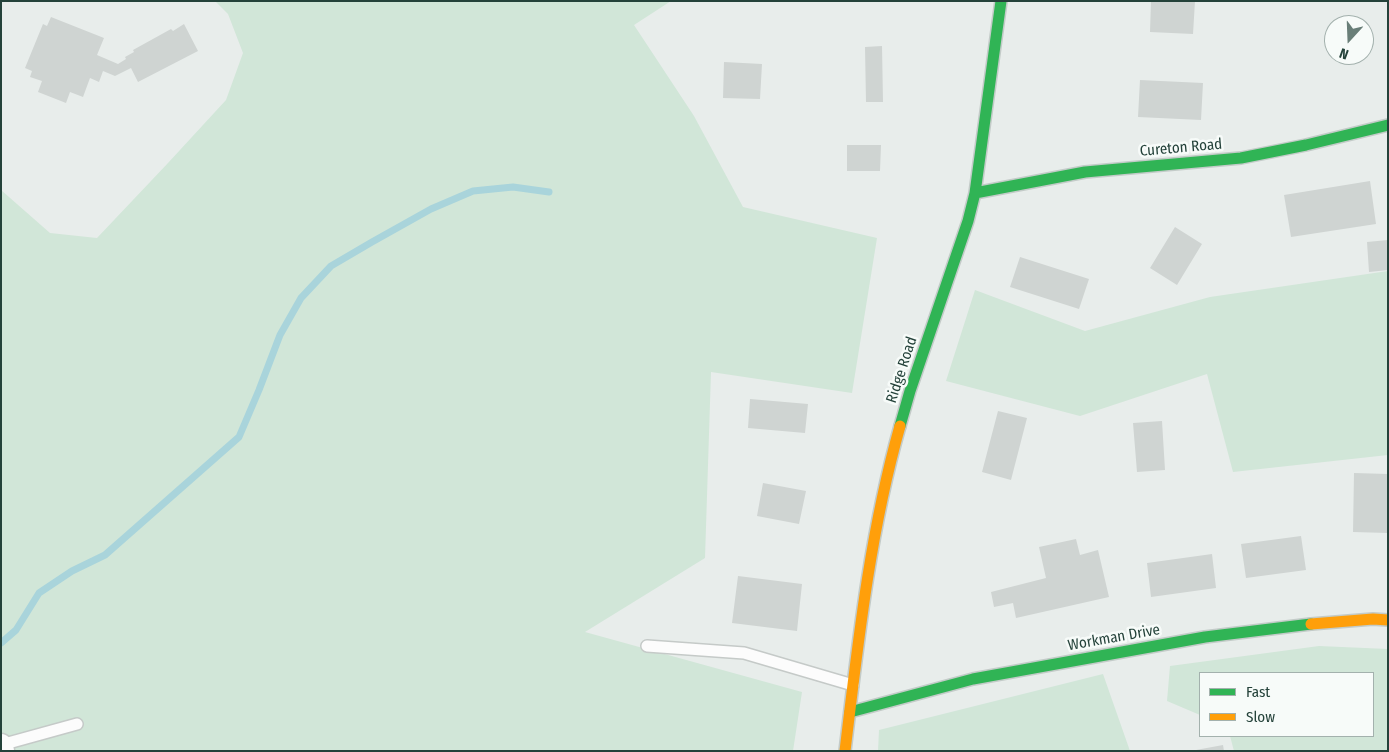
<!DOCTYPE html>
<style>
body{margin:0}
#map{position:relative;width:1389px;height:752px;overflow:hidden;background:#e8edeb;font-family:"Fira Sans Condensed",sans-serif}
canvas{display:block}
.frame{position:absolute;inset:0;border:2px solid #24423a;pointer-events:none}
.legend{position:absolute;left:1199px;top:672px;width:175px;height:65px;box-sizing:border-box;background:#f7fbf9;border:1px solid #a3b1ad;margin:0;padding:6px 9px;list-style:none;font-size:15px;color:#24423a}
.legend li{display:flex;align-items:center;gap:10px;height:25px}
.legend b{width:25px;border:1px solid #a3b1ad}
.north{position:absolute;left:1324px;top:15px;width:50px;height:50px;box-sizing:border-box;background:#f7fbf9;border:1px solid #a3b1ad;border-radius:50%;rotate:200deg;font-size:14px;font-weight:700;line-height:20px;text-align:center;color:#24423a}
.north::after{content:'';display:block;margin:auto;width:18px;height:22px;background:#697e78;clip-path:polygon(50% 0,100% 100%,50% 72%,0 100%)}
</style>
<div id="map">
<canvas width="1389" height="752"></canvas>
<div class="frame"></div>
<ul class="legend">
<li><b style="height:6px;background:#30b455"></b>Fast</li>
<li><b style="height:6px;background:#ff9f0a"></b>Slow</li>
</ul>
<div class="north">N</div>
</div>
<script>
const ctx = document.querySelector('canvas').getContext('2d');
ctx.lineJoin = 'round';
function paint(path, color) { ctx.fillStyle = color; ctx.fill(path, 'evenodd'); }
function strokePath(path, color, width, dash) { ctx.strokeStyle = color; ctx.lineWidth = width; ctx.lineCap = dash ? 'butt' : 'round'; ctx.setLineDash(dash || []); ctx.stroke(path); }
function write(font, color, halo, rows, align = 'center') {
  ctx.font = font + ' "Fira Sans Condensed",sans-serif'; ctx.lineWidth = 5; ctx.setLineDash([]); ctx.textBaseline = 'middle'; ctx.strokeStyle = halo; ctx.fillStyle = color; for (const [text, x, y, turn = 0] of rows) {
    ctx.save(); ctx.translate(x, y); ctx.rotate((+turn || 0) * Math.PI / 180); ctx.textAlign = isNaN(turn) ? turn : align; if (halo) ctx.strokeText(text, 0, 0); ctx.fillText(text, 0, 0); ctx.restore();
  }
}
paint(new Path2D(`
 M215,1H671L634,25L694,116L743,207L877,238L852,393L711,372L705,558L585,632L802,692L793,751H1V190L50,233L97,238L168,163L226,100L243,53L228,14Z
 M1388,271V455L1233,472L1207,374L1080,416L946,381L975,290L1085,331L1210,297Z
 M1319,646L1388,649V751H1234L1230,736H1373V673H1200V715L1167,701L1170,666Z
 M1103,674L1130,751H878L879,730Z`), '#d1e6d8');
strokePath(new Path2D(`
 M1,643L16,630L39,593L72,571L105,555L239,437L259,390L280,335L301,298L331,266L372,242L431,209L473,191L513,187L549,192`), '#a9d4db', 7);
paint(new Path2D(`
 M1151,1H1195L1193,34L1150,32Z
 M51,17L104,38L97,55L118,64L126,59L125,57L134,52L133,50L171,29L173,31L184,24L198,51L138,82L131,68L115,76L103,71L99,82L90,78L83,97L70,92L66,103L38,92L42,81L30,77L32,71L25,68L43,24L47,26Z
 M882,46L883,102H866L865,47Z
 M724,62L762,64L760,99L723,98Z
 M1140,80L1203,83L1201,120L1138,117Z
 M847,145H881L880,171H847Z
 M1370,181L1376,224L1291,237L1284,195Z
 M1175,227L1202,244L1177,285L1150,268Z
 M1388,240V270L1369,272L1367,242Z
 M1020,257L1089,279L1079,309L1010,287Z
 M750,399L808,404L805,433L748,428Z
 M998,411L1027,418L1011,480L982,472Z
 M1162,421L1165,470L1137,472L1133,423Z
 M1354,473L1388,474V533L1353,532Z
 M763,483L806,491L799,524L757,516Z
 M1301,536L1306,570L1246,578L1241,544Z
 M1076,539L1080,555L1098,550L1109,597L1016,618L1013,603L994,607L991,592L1046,578L1039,547Z
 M1212,554L1216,588L1151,597L1147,563Z
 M738,576L802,584L797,631L732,623Z
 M1223,745L1224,751H1196V750Z`), '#cfd4d2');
const lane = new Path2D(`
 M647,646L744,653L853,685
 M1,745L77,724`);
const street = new Path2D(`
 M1,745L3,751`);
const fast = new Path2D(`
 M975,193L1085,172L1241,158L1306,145L1388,125
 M900,426L910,391L968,221L975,193L1001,1
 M850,712L973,679L1205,637L1311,624`);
const slow = new Path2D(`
 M1311,624L1373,619L1388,620
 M845,751C858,642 870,532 900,426`);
strokePath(lane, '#c5cac8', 14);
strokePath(street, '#c5cac8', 25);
strokePath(fast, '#c3cbc8', 14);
strokePath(slow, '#c3cbc8', 14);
strokePath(lane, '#fcfcfc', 11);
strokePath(street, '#fcfcfc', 22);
strokePath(fast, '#30b455', 11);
strokePath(slow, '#ff9f0a', 11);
write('15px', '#24423a', '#f7fbf9', [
 ["Cureton Road",1181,148,-5],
 ["Ridge Road",902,370,-72],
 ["Workman Drive",1114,638,-10]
]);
</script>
